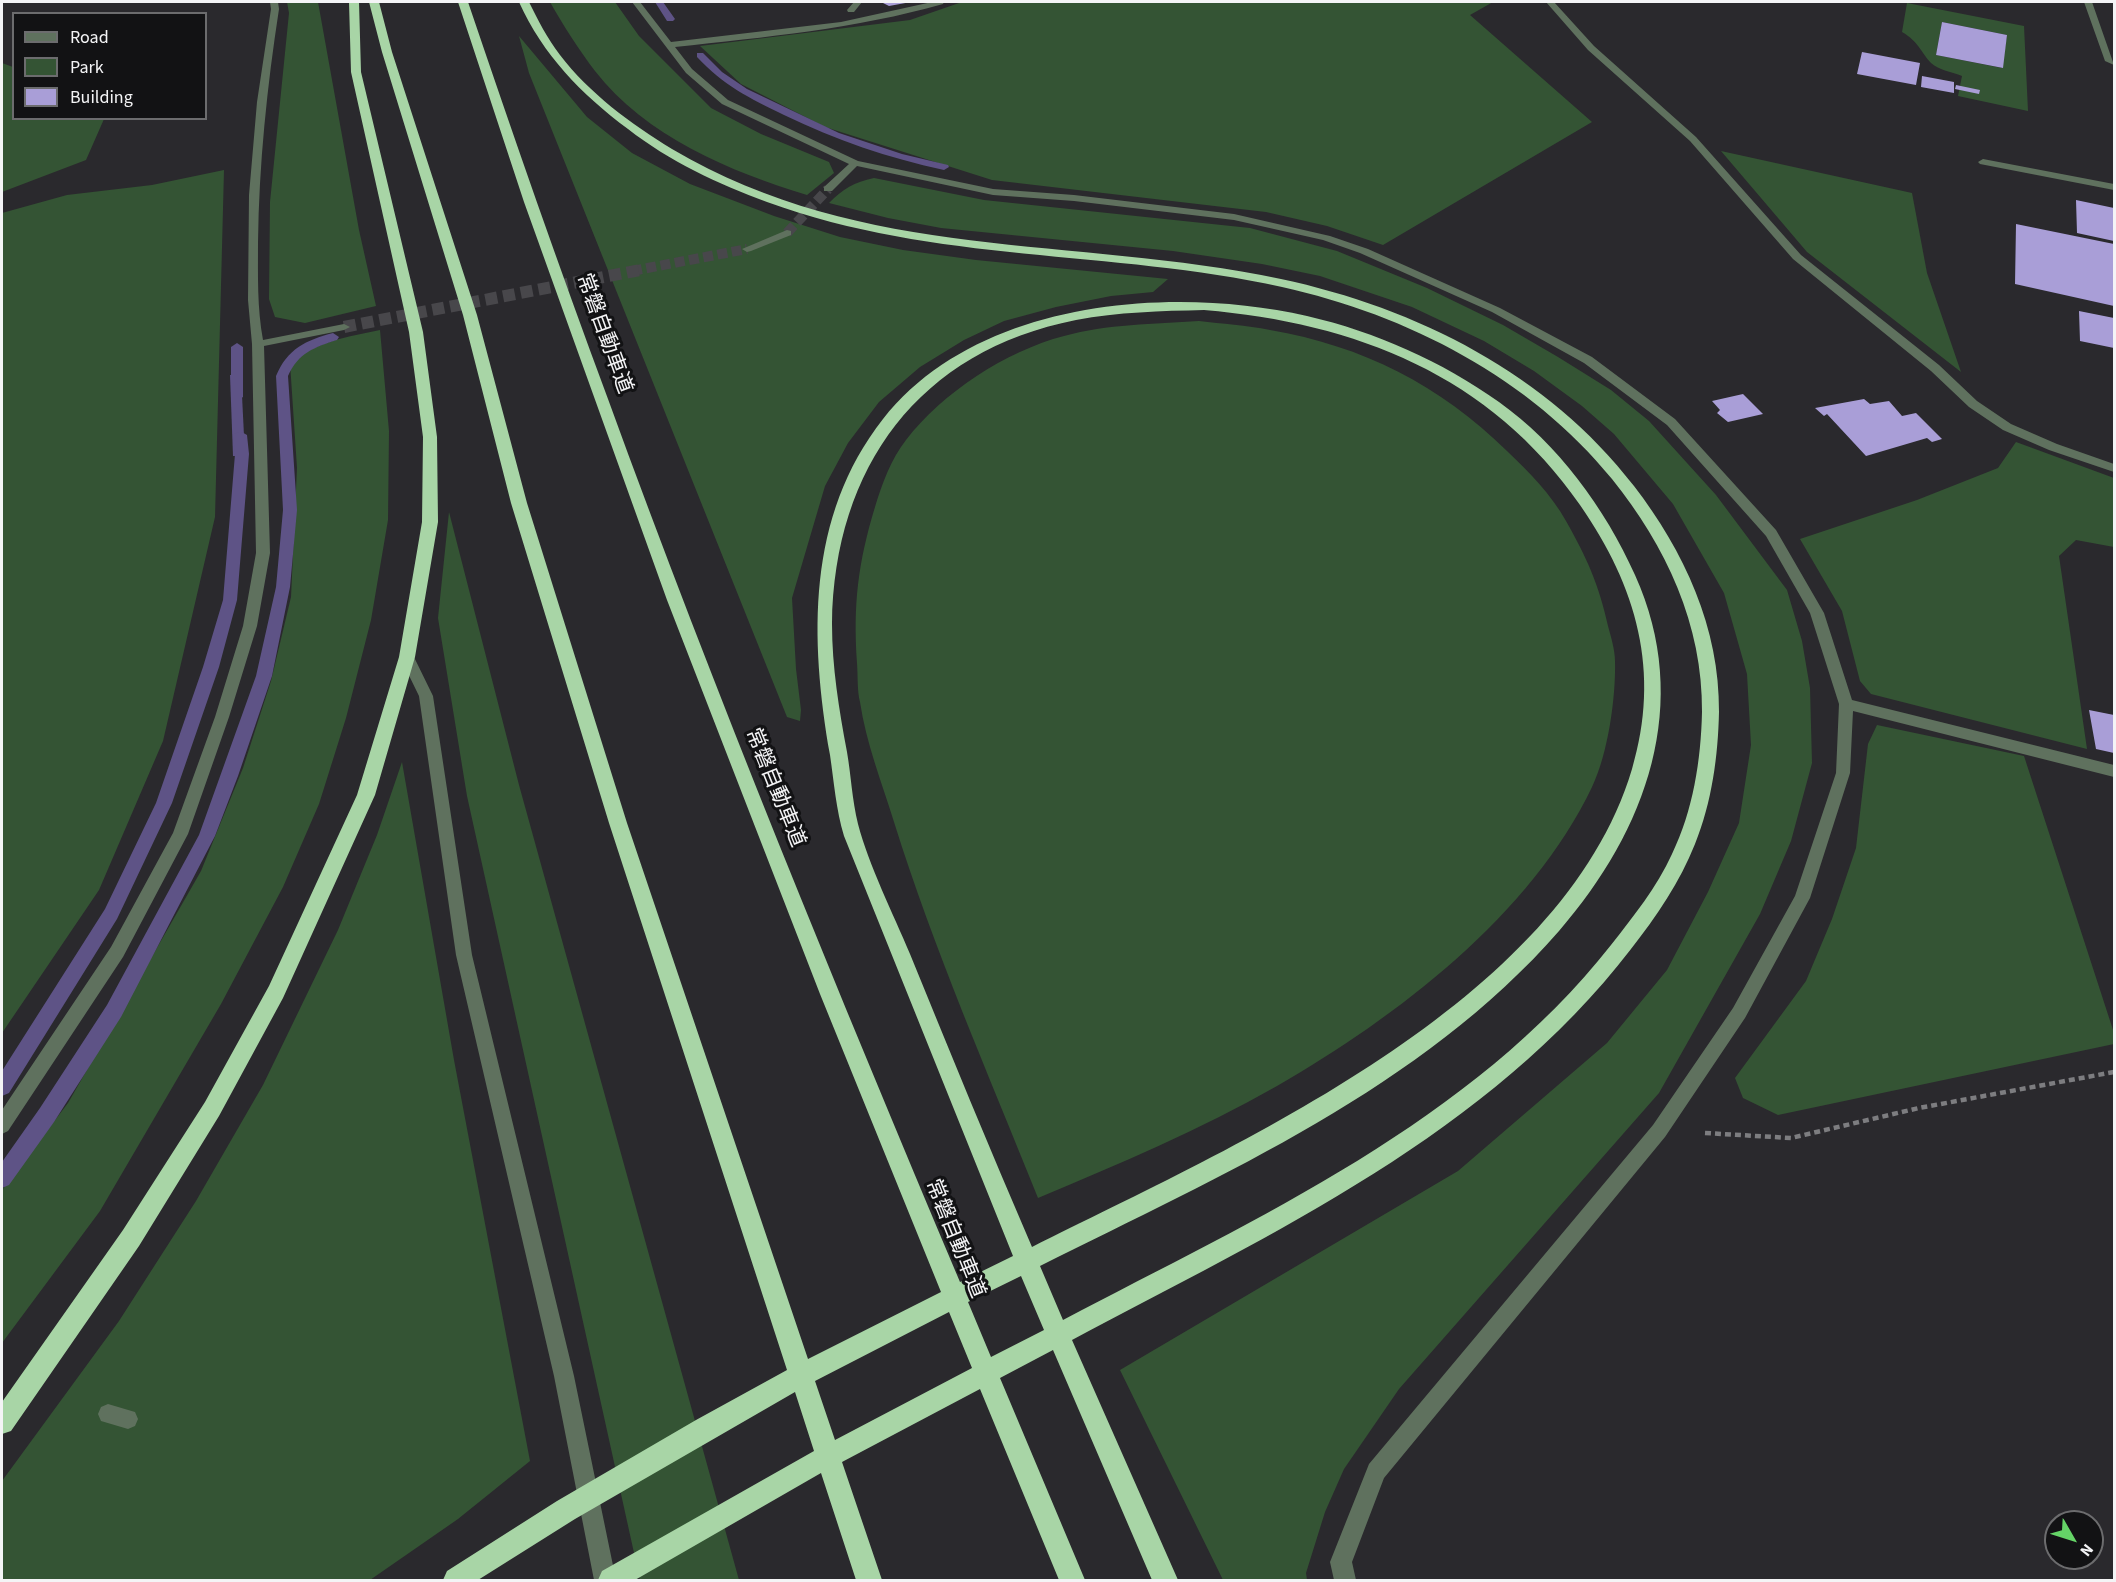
<!DOCTYPE html>
<meta charset="utf-8">
<style>
body{margin:0}
#map{position:relative;width:2116px;height:1582px;overflow:hidden;background:#2a292d;font-family:"Source Sans 3",sans-serif}
canvas{display:block}
.frame{position:absolute;inset:0;border:3px solid #f4f4f6;pointer-events:none}
.legend{position:absolute;left:12px;top:12px;width:195px;height:108px;box-sizing:border-box;background:#121214;border:2px solid #6c6c6e;margin:0;padding:8px 10px;list-style:none;font-size:18px;color:#f4f4f6}
.legend li{display:flex;align-items:center;gap:12px;height:30px}
.legend b{width:30px;border:2px solid #6c6c6e}
.north{position:absolute;left:2044px;top:1510px;width:60px;height:60px;box-sizing:border-box;background:#121214;border:2px solid #6c6c6e;border-radius:50%;rotate:129deg;font-size:16px;font-weight:700;line-height:24px;text-align:center;color:#f4f4f6}
.north::after{content:'';display:block;margin:auto;width:21px;height:27px;background:#65d467;clip-path:polygon(50% 0,100% 100%,50% 72%,0 100%)}
</style>
<div id="map">
<canvas width="2116" height="1582"></canvas>
<div class="frame"></div>
<ul class="legend">
<li><b style="height:8px;background:#5f715e"></b>Road</li>
<li><b style="height:16px;background:#345434"></b>Park</li>
<li><b style="height:16px;background:#a99ed7"></b>Building</li>
</ul>
<div class="north">N</div>
</div>
<script>
const ctx = document.querySelector('canvas').getContext('2d');
ctx.lineJoin = 'round';
function paint(path, color) { ctx.fillStyle = color; ctx.fill(path, 'evenodd'); }
function strokePath(path, color, width, dash) { ctx.strokeStyle = color; ctx.lineWidth = width; ctx.lineCap = dash ? 'butt' : 'round'; ctx.setLineDash(dash || []); ctx.stroke(path); }
function write(font, color, halo, rows, align = 'center') {
  ctx.font = font + ' "Source Sans 3","Noto Sans JP",sans-serif'; ctx.lineWidth = 6; ctx.setLineDash([]); ctx.textBaseline = 'middle'; ctx.strokeStyle = halo; ctx.fillStyle = color; for (const [text, x, y, turn = 0] of rows) {
    ctx.save(); ctx.translate(x, y); ctx.rotate((+turn || 0) * Math.PI / 180); ctx.textAlign = isNaN(turn) ? turn : align; if (halo) ctx.strokeText(text, 0, 0); ctx.fillText(text, 0, 0); ctx.restore();
  }
}
paint(new Path2D(`
 M287,2H318L359,230L376,306L305,323L275,317L269,299L270,202L289,13Z
 M550,2H615L639,36L711,108L761,134L829,162L834,173L807,195C731,172 645,136 595,71C579,50 563,25 550,2Z
 M962,2H1493L1470,15L1592,122L1383,245L1327,226L1266,212L992,180L825,127L741,84L700,46L910,20Z
 M1907,3L2024,26L2028,111L1958,96L1962,76C1952,72 1939,70 1931,63C1920,51 1919,42 1902,32ZM1942,22L2007,35L2002,68L1936,55Z
 M519,36L587,117L632,153L690,184L774,216L840,237L903,250L976,260L1168,279L1153,292L1111,296L1056,307L1004,321L964,340L920,367L879,402L848,443L825,486L792,598L796,669L801,710L800,721L787,717L529,73Z
 M2,63L13,67L14,118L104,119L86,160L2,192Z
 M1721,151L1912,193L1927,273L1961,372L1807,252Z
 M224,170L215,517L163,741L99,890L2,1033V213L67,195L152,185Z
 M874,178L984,200L1250,228L1337,251L1427,288L1503,325L1558,357L1611,390L1649,421L1716,495L1787,590L1802,641L1810,688L1812,763L1791,841L1760,914L1659,1093L1399,1389L1344,1469L1325,1512L1306,1573L1307,1580H1223L1120,1370L1458,1171L1607,1043L1667,970L1708,892L1739,823L1751,745L1747,674L1724,593L1673,504L1614,434L1582,406L1534,371L1484,341L1412,307L1320,276L1262,264L1173,251L941,228L888,218L829,203C843,189 854,182 874,178Z
 M1199,321C1222,324 1246,325 1270,330C1363,346 1440,385 1507,451C1529,472 1551,494 1566,521C1587,558 1599,585 1608,626C1611,637 1615,650 1615,661C1616,697 1608,754 1592,787C1531,915 1397,1017 1277,1086C1200,1130 1119,1164 1038,1198C988,1073 934,950 894,822C882,783 866,743 860,702C857,690 858,676 857,663C853,604 858,563 875,507C882,484 891,459 906,440C942,393 1006,351 1064,336C1107,324 1154,324 1199,321Z
 M380,330L389,431L388,520L371,620L346,718L319,804L283,887L221,1004L100,1211L2,1343V1190L68,1103L201,871L243,768L271,681L291,597L297,468L290,363C316,341 348,337 380,330Z
 M2016,442L2114,478V547L2076,540L2059,556L2087,749L1871,694L1860,681L1842,611L1800,539L1917,500L1998,468Z
 M449,512L519,785L739,1580H640L467,796L438,618Z
 M1877,725L2024,756L2114,1033V1044L1778,1115L1743,1098L1735,1078L1806,981L1832,919L1856,848L1868,744Z
 M402,762L454,1060L530,1461L458,1519L370,1580H2V1481L119,1321L196,1201L263,1085L338,930L377,835Z`), '#345434');
paint(new Path2D(`
 M230,375H241L245,456H233Z`), '#5e5386');
paint(new Path2D(`
 M655,2H663L675,19L673,21H667Z
 M697,53H703L722,72L747,89L839,133L902,154L948,165L949,167L944,170C888,158 836,140 784,115C749,98 723,85 697,57Z
 M333,333L339,337L337,340C315,347 298,353 288,376L297,510L290,587L272,676L238,776L215,836L121,1017L54,1122L9,1185L2,1188V1162L40,1108L107,1005L199,835L256,676L276,587L283,510L276,376C287,349 306,340 333,333Z
 M237,343L243,347V397L237,401L231,397V347Z
 M240,431L247,435L249,454L237,600L219,667L172,803L117,919L9,1093L2,1096V1071L105,909L156,803L203,667L223,600L235,454L233,435Z`), '#5e5386');
paint(new Path2D(`
 M881,2H911L889,6Z
 M1942,22L2007,35L2003,68L1936,55Z
 M1862,52L1920,63L1916,85L1857,74Z
 M1922,76L1954,82V93L1921,87Z
 M1956,85L1980,90L1979,94L1955,89Z
 M2076,200L2114,208V241L2077,233Z
 M2016,224L2114,244V306L2015,284Z
 M2079,311L2114,318V348L2080,341Z
 M1743,394L1763,414L1728,422L1717,413L1720,410L1712,401Z
 M1864,399L1870,404L1889,401L1902,416L1916,413L1942,439L1932,442L1927,438L1866,456L1827,414L1824,416L1815,408Z
 M2089,710L2114,715V753L2096,749Z`), '#a99ed7');
strokePath(new Path2D(`
 M787,233L828,189
 M632,271L747,249`), '#48474b', 10, [10, 4.5]);
strokePath(new Path2D(`
 M344,327L640,270`), '#48474b', 12, [12, 6]);
strokePath(new Path2D(`
 M1705,1133L1791,1138L1919,1108L2114,1072`), '#7d7d80', 4.5, [6, 4]);
paint(new Path2D(`
 M854,2H862L854,12H848L847,10Z
 M2084,2H2092L2114,65L2105,61Z
 M1983,159L2114,184V190L1980,164L1978,162Z
 M407,652L412,653L433,696L472,955L574,1376L616,1580H594L554,1376L456,955L419,696L400,657Z
 M108,1404L135,1412L138,1419L135,1426L128,1429L101,1421L98,1414L101,1407Z`), '#5f715e');
paint(new Path2D(`
 M270,2H278L279,9C267,87 259,164 258,243C258,275 257,308 263,340L344,324L350,327L344,330L264,346L270,553L257,626L229,717L188,834L123,957L8,1131L2,1134V1110L111,947L173,833L215,717L243,626L256,553L252,344L248,300L249,195L257,102L271,9Z
 M632,2H640L671,42L841,22L932,2H944L943,4C855,29 766,37 675,47L692,69L728,100L858,161L993,189L1074,195L1234,214L1330,236L1368,249L1500,308L1592,357L1675,419L1776,530L1824,613L1852,700L2114,765V777L1853,711L1850,773L1810,898L1745,1018L1665,1137L1384,1478L1352,1562L1356,1580H1334L1330,1562L1369,1464L1653,1125L1733,1008L1795,896L1836,773L1839,704L1810,613L1766,536L1667,425L1584,363L1492,312L1360,253L1323,240L1234,220L1074,201L993,195L857,166L832,191H824V187L849,164L722,104L686,73Z
 M1546,2H1554L1594,46L1696,137L1801,255L1939,365L1977,401L2011,424L2057,444L2114,464V472L2049,450L2003,430L1969,407L1931,371L1793,259L1690,141L1588,50Z
 M787,230L791,231V235L751,251L747,252L742,249Z`), '#5f715e');
paint(new Path2D(`
 M349,2H359L361,72L423,332L437,437L438,522L415,657L375,795L283,998L219,1116L139,1246L11,1431L2,1434V1402L123,1230L205,1102L269,986L357,795L399,657L422,522L423,437L409,332L351,72Z
 M369,2H379L392,52L477,315L527,503L627,823L808,1359L941,1292L820,994L667,600L524,202L458,2H468C513,135 559,267 608,399C716,696 837,990 960,1282L1013,1256L844,836C836,810 834,782 830,755C810,639 806,517 883,419C977,300 1170,285 1307,316C1376,332 1441,361 1499,402C1558,444 1605,508 1635,575C1693,703 1647,830 1559,931C1422,1088 1222,1175 1040,1266L1063,1320C1257,1218 1472,1122 1611,945C1633,917 1657,887 1672,854C1693,811 1701,760 1702,712C1703,625 1666,546 1612,479C1530,378 1408,315 1282,287C1110,249 937,264 767,202C718,184 669,161 628,129C581,94 543,55 519,2H529C538,20 547,38 560,55C589,93 631,124 672,149C865,263 1072,235 1281,279C1417,308 1548,374 1634,486C1684,551 1720,628 1719,712C1718,756 1712,802 1695,844C1680,882 1656,917 1631,949C1489,1134 1273,1233 1072,1340L1178,1580H1152L1053,1350L1000,1378L1085,1580H1059L980,1389L842,1462L882,1580H856L821,1473L635,1580H598L602,1571L814,1451L795,1392L575,1519L478,1580H443L447,1571L557,1501L696,1420L787,1370L609,823L511,503L463,315L382,52ZM1204,310C1356,323 1490,375 1580,505C1637,587 1661,672 1632,769C1562,1004 1234,1146 1032,1247C990,1150 950,1052 910,954C893,913 869,866 858,824C852,800 851,775 847,752C839,709 832,667 832,624C834,467 919,351 1076,320C1118,312 1161,311 1204,310ZM1021,1276L1044,1330L991,1357L968,1302ZM949,1312L972,1368L835,1440L815,1381Z`), '#a8d5a6');
write('21px', '#f4f4f6', '#121214', [
 ["常磐自動車道",603,334,70],
 ["常磐自動車道",774,788,68],
 ["常磐自動車道",954,1239,68]
]);
</script>
